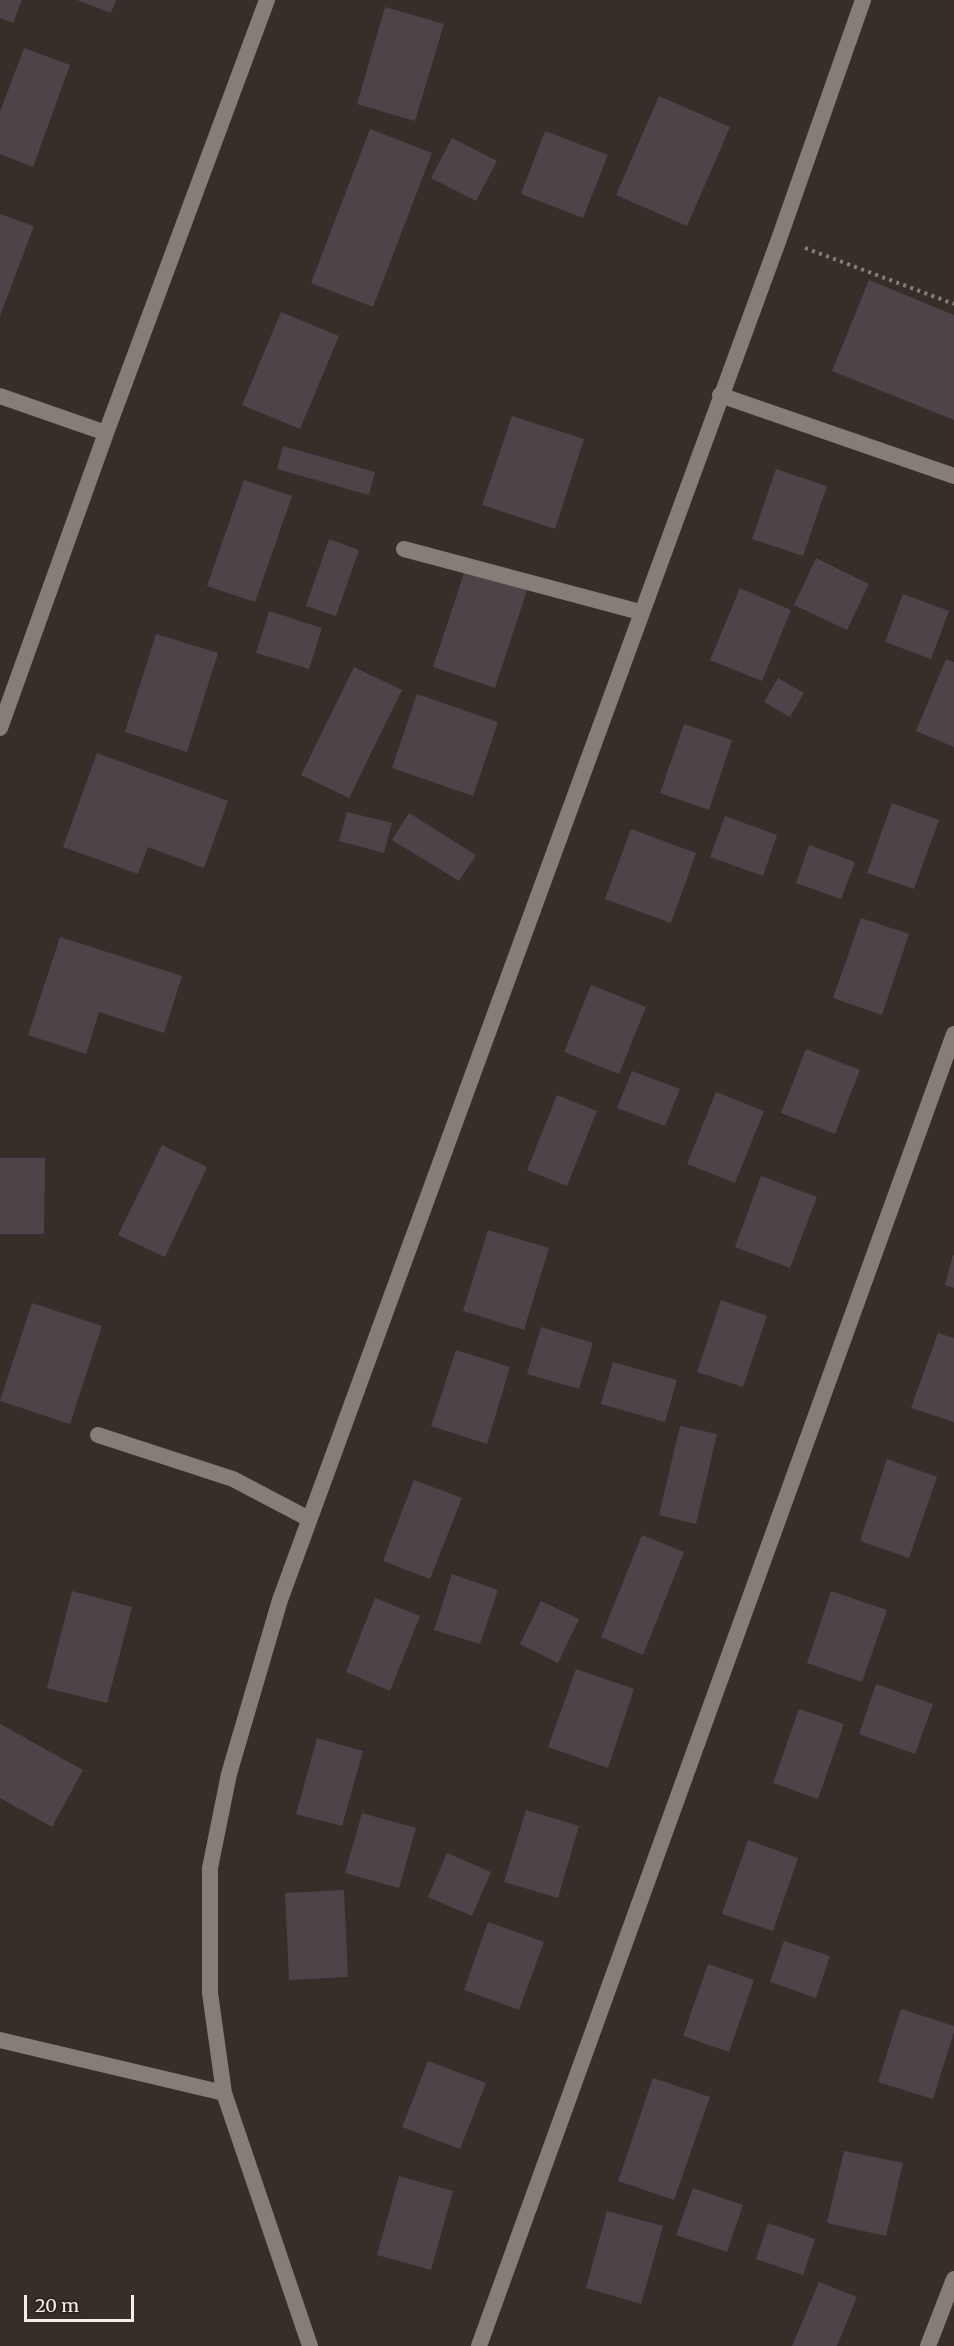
<!DOCTYPE html>
<style>
body{margin:0}
#map{position:relative;width:954px;height:2346px;overflow:hidden;background:#362e28;font-family:Merriweather,serif}
canvas{display:block}
.scale{position:absolute;left:24px;top:2295px;width:110px;height:27px;box-sizing:border-box;border:3px solid #f3eeea;border-top:0;padding-left:8px;font-size:18px;line-height:21px;white-space:nowrap;color:#f3eeea;-webkit-text-stroke:4px #2c241f;paint-order:stroke}
</style>
<div id="map">
<canvas width="954" height="2346"></canvas>
<div class="scale">20 m</div>
</div>
<script>
const ctx = document.querySelector('canvas').getContext('2d');
ctx.lineJoin = 'round';
function paint(path, color) { ctx.fillStyle = color; ctx.fill(path, 'evenodd'); }
function strokePath(path, color, width, dash) { ctx.strokeStyle = color; ctx.lineWidth = width; ctx.lineCap = dash ? 'butt' : 'round'; ctx.setLineDash(dash || []); ctx.stroke(path); }
paint(new Path2D(`
 M0,0H22L13,23L0,18Z
 M77,0H116L111,13Z
 M385,7L444,24L415,121L357,104Z
 M24,48L70,65L33,167L0,154V112Z
 M659,96L730,127L687,226L616,195Z
 M370,129L432,153L373,307L311,283Z
 M545,131L608,155L583,218L521,194Z
 M452,138L497,161L476,201L431,178Z
 M0,214L34,226L0,316Z
 M869,280L954,315V420L832,371Z
 M281,312L339,336L300,429L242,405Z
 M512,416L584,439L555,529L482,505Z
 M283,446L375,472L369,495L277,469Z
 M776,469L827,486L803,556L752,539Z
 M244,480L292,496L255,602L207,586Z
 M329,539L359,550L336,616L306,606Z
 M816,558L869,584L847,630L794,605Z
 M465,570L527,590L495,688L433,667Z
 M740,588L791,610L762,681L710,660Z
 M903,594L949,611L931,659L885,642Z
 M269,611L322,628L309,669L256,653Z
 M156,634L218,653L187,752L125,732Z
 M946,659L954,662V747L916,731Z
 M354,667L402,690L349,798L301,775Z
 M778,678L804,693L790,717L764,702Z
 M417,694L498,722L473,796L392,768Z
 M684,724L732,740L709,810L660,793Z
 M97,753L228,801L204,868L148,847L138,874L63,847Z
 M892,803L939,820L914,889L867,873Z
 M347,812L392,823L384,853L339,841Z
 M409,813L476,855L459,881L392,840Z
 M725,816L777,835L763,876L710,857Z
 M631,829L696,853L671,923L605,899Z
 M809,845L855,862L841,899L796,883Z
 M861,918L909,934L882,1015L833,998Z
 M60,937L182,976L164,1033L99,1012L86,1054L28,1035Z
 M591,985L646,1007L619,1074L564,1052Z
 M806,1049L860,1070L835,1134L781,1113Z
 M632,1071L680,1089L665,1126L617,1108Z
 M716,1092L764,1111L735,1183L687,1164Z
 M557,1095L597,1111L567,1186L527,1170Z
 M162,1145L207,1167L165,1257L118,1235Z
 M0,1158H45L44,1234H0Z
 M761,1176L817,1197L790,1268L735,1247Z
 M488,1230L549,1248L524,1330L463,1311Z
 M953,1255L954,1256V1288L945,1285Z
 M721,1300L767,1316L743,1387L697,1372Z
 M32,1303L102,1326L70,1424L0,1401Z
 M541,1327L593,1343L579,1389L527,1374Z
 M938,1333L954,1338V1422L911,1408Z
 M456,1350L510,1367L487,1444L431,1426Z
 M613,1362L677,1380L665,1422L601,1404Z
 M680,1426L717,1434L696,1524L659,1515Z
 M887,1459L937,1477L909,1558L860,1541Z
 M414,1480L462,1498L430,1579L383,1561Z
 M642,1535L684,1552L643,1655L601,1637Z
 M452,1574L498,1590L480,1644L434,1630Z
 M72,1591L132,1607L107,1703L47,1688Z
 M831,1591L887,1610L862,1682L807,1663Z
 M375,1598L420,1616L390,1691L346,1672Z
 M541,1601L579,1619L558,1663L520,1644Z
 M576,1669L634,1689L608,1768L548,1747Z
 M876,1684L933,1704L915,1754L859,1734Z
 M799,1709L844,1724L818,1799L773,1783Z
 M0,1724L83,1770L52,1827L0,1798Z
 M317,1738L363,1751L342,1826L296,1814Z
 M526,1810L579,1826L558,1898L504,1882Z
 M362,1813L416,1828L399,1888L345,1873Z
 M748,1840L798,1858L773,1931L722,1914Z
 M447,1853L491,1872L472,1916L428,1897Z
 M344,1890L348,1977L289,1980L285,1893Z
 M488,1922L544,1942L519,2010L464,1990Z
 M784,1941L830,1956L816,1998L770,1982Z
 M708,1964L754,1980L729,2052L683,2036Z
 M901,2009L954,2026V2032L933,2099L878,2082Z
 M428,2061L486,2083L460,2149L402,2127Z
 M653,2078L710,2097L674,2200L618,2181Z
 M844,2151L903,2163L886,2236L827,2223Z
 M399,2176L453,2191L431,2270L377,2255Z
 M693,2188L743,2205L727,2252L676,2235Z
 M607,2211L663,2226L641,2304L586,2288Z
 M768,2223L815,2239L803,2275L756,2259Z
 M819,2282L857,2297L837,2346H792Z`), '#4c4449');
strokePath(new Path2D(`
 M805,248L954,304`), '#867f7a', 4, [3, 4.5]);
strokePath(new Path2D(`
 M720,395L954,476
 M0,396L106,433
 M404,549L640,612
 M0,728L106,433L267,0
 M98,1435L233,1479L309,1519
 M0,2040L224,2093
 M310,2346L224,2093L210,1993V1868L229,1774L280,1600L779,239L863,0
 M479,2346L954,1034
 M928,2346L954,2279`), '#867d76', 16);
</script>
